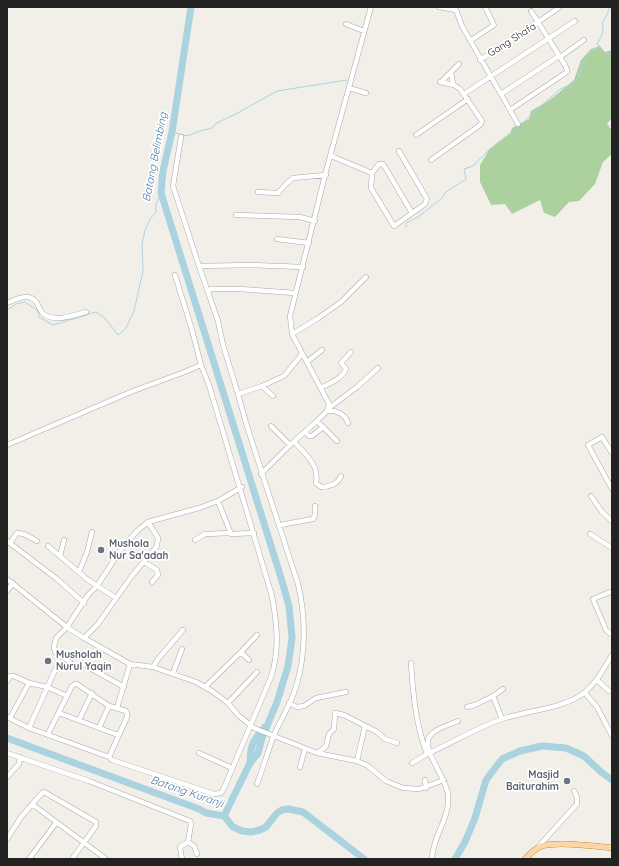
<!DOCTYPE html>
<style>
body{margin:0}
#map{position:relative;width:619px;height:866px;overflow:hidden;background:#f2efe9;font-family:Quicksand,sans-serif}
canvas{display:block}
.frame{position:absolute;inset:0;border:8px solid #222;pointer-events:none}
</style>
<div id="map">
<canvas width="619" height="866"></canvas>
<div class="frame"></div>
</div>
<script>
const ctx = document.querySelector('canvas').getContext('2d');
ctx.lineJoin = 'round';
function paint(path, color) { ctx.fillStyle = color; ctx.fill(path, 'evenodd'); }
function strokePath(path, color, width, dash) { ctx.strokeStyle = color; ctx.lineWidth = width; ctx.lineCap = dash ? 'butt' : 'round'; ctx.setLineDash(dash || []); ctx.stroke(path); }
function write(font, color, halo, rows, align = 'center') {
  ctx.font = font + ' Quicksand,sans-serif'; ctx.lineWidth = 3.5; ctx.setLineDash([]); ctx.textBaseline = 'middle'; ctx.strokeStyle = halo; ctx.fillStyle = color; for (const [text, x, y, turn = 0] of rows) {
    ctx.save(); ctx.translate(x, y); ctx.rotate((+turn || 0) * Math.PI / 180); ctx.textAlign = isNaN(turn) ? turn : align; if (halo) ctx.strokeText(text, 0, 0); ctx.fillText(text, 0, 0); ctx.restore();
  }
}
paint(new Path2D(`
 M600,46L605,52L612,50V119L607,123L612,131V154L603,162L595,184L579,201L569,202L555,217L544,213L540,200L512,214L505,204L491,205L480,182V165L489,150L498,142L510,133L512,128L529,119L531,111L551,99L574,80L581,60L591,49Z`), '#add19e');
strokePath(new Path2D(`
 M600,47L606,54H612
 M172,132L187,136L200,131L212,128L215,124L229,117L234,115L277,91L347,80
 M406,227V223L418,217L442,198L446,192L466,179L464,169L473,166L490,149L507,137L560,89L573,84L580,74L583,62L591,51L600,46L597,44C601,38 605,30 602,23L605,19L610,7
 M7,310L16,304L25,302L38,311L39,317L53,325L96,312L105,318L118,335L126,328L134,311L143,271L142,244L145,230L150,219L156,212V204L161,193`), '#aad3df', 1);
strokePath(new Path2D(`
 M191,7L172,132L163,171L161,193L282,581L289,606L292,638L288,666L277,702L262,738L258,753L250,763L224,816
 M7,738L199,809L206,813L224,816L233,827L242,831L251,832L260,830L266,827L277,813L282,810L288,809L303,812L364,859
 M250,763C250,745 253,740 265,727
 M455,859L465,842L475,818L486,780L502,759L520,751L542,746L566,748L584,756L601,772L612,780`), '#aad3df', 7);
const minor = new Path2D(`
 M439,7L456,10L462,26L518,124
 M531,11L538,22L560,7
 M346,24L364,31
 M470,41L494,25L485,7
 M560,57L584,40
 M480,60L538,22L565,65L567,70V72L510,110
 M451,72L453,84
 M441,82L459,64
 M349,88L366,93
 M464,94L575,21
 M501,94L559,56
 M416,135L468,99
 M181,137L173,186L199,266L218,321L223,345L238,394
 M331,156L372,173L379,164H383L412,213
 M431,160L480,125L482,121L460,89L454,85L440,82
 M372,173L371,188L394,226L425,204L427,199L399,151
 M258,192L278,193L287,183L293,178L326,175
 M236,215L300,217L315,221
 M277,239L309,243
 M199,266L251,265L303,267
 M208,291L211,289H240L295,293
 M7,303C17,299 31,291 38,305C40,309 41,313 45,315C56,322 75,315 86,312
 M292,334L317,319L341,302L366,277
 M307,362L322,350
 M262,386L273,396
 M320,388C329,384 343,378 346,369L341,363L351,352
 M329,408L357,387L378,368
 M327,411C336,410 345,414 348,423
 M317,421L337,441
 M271,426L290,445
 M305,432L309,436H312L323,427
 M294,442C305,453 320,466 316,483L321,487C329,487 338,484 341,476
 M7,445L133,391L182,373L201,365
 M612,453L602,437L588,445L612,489
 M261,474L262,473L246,423L238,394L262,386L284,376L302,354
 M591,496L602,512L612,521
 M218,501L231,534L254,533
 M279,526L285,524L313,519L315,515V506
 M590,534L612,548
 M195,540L205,534L230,533
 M7,541L57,579L84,603
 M10,543L17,533L24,534L37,541
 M48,546L88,580L116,598
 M60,556L64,540
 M144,562L157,570L158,575L152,582
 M79,572L87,552L92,532
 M7,579L68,628L84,638L130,664L153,667L196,682L212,691L228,703L238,715L254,728L317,753L357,761L368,766L386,781L403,788L419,789L444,780
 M7,591L13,583
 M610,592L593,599L606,630L612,635
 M84,638L98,624L131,577L157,546L158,538L148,522
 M241,652L257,635
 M70,662L55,652L54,647L56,638L67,627L88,595L97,586L122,548L137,531L148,522L199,508L218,501L242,487
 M411,663C413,695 416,725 427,754C452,743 476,728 502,719C525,711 567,708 585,692C597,682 604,668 612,655
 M88,667L124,687
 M153,667L158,659L183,630
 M173,673L182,649
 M597,680L609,691
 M7,681L10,676H14L29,683L47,687L67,696
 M205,687L241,652L249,660
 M585,693L597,707L612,736
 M493,696L503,689
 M228,703L257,672
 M289,703L297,707L304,706L316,698L346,692
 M467,707L475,705L493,696L502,719
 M117,708L130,664
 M59,713L118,735
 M7,717L29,728L109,757L112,760L214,794L221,793L224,788L271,677C280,650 277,624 272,596L209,385L201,365L192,330L175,275
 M10,718L29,683
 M79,720L92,693
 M29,728L55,670
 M99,728L109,706
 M48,734L72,686L75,684H77L109,706L126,711L127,713V717L109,757
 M7,753L89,781L190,821L191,824L188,842
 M199,753L232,768
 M318,753L326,746L329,734L334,729L335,713L344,715L377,732L385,739L397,743
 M357,761L365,726
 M412,763L427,754
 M300,767L305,749
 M7,777L19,764L20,757
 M425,780L426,788
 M257,784C263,768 268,751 274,735C281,719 291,704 296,687C306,654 306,617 298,584L262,473L290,445L317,421L327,411L329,404L327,400L292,334L290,316L326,171L371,7
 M32,804L106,859
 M7,839L21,817L42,793L44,792L96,822V826L72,859
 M188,842L194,846L197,854
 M538,847L577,804V797L574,791
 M29,859L56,823
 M182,859L180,847L188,842
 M432,859C432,837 451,817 448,794C446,778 425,754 428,740C430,730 449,725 458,721`);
const major = new Path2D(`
 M525,859C530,854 535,848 542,846C557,841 595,846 612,848`);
strokePath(minor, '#a9a9a9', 5.5);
strokePath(major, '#a06b00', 6);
strokePath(minor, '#fff', 4.5);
strokePath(major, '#fcd6a4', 5.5);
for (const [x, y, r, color] of [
 [101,550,4,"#6b7280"],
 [48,661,4,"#6b7280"],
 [567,781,4,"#6b7280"]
]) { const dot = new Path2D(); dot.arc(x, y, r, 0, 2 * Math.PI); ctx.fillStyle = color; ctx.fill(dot); strokePath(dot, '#fff', 1.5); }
write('10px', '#222', '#fff', [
 ["Gang Shafa",512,40,-32]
]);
write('bold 10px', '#5b616d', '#fff', [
 ["Mushola",109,544],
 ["Nur Sa'adah",109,556],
 ["Musholah",56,655],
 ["Nurul Yaqin",56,667],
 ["Masjid",559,775,"right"],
 ["Baiturahim",559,787,"right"]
], 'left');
write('italic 11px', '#4a7aab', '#fff', [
 ["Batang Belimbing",155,157,-79],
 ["Batang Kuranji",187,792,19]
]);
</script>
